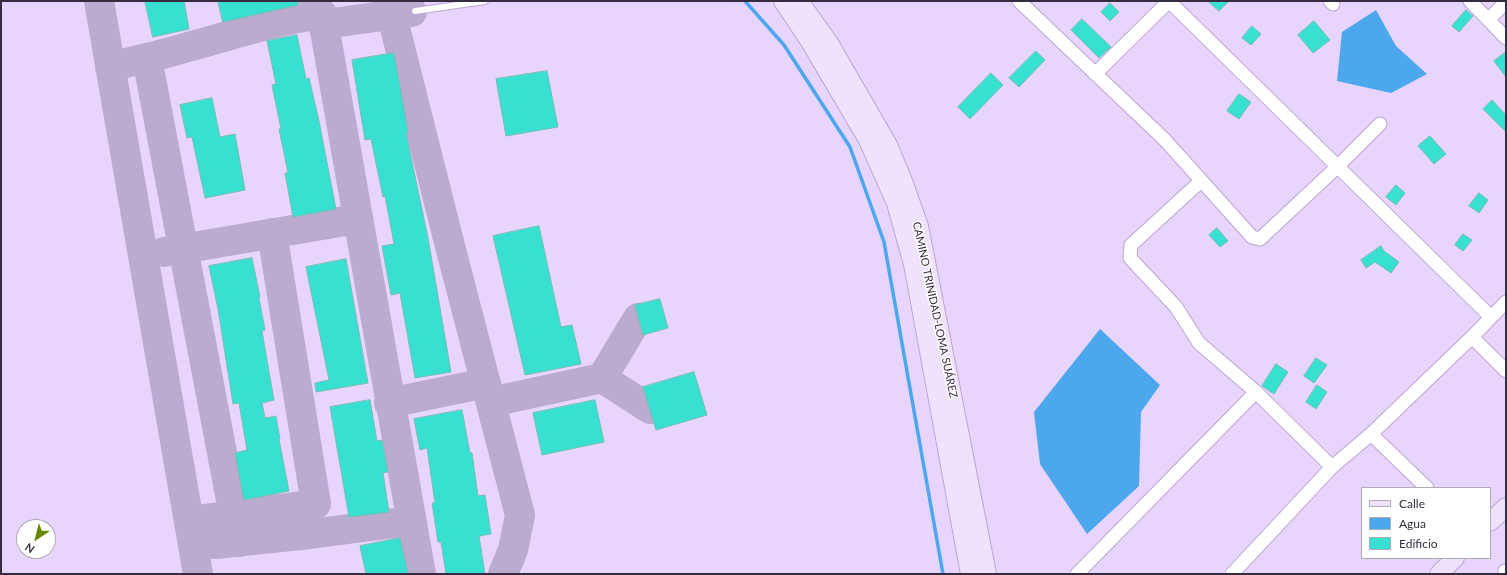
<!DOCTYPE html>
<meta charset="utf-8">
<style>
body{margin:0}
#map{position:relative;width:1507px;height:575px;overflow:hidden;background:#e7d5fd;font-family:Lato,sans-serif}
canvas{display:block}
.frame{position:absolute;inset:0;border:2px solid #352c3f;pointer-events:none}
.legend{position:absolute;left:1361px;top:487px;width:130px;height:72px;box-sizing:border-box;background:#fff;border:1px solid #aeabb2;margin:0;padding:5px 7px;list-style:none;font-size:12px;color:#352c3f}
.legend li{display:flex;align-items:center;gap:8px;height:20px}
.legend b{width:20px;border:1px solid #aeabb2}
.north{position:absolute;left:16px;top:519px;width:40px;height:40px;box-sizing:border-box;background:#fff;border:1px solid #aeabb2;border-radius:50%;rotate:215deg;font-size:11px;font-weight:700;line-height:16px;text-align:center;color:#352c3f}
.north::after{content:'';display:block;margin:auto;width:14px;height:18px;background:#668704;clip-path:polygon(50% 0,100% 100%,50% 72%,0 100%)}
</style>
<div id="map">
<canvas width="1507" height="575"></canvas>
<div class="frame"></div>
<ul class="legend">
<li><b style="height:5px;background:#efe2fd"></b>Calle</li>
<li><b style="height:11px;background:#4da7ed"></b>Agua</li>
<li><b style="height:11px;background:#37e0d0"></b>Edificio</li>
</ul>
<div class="north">N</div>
</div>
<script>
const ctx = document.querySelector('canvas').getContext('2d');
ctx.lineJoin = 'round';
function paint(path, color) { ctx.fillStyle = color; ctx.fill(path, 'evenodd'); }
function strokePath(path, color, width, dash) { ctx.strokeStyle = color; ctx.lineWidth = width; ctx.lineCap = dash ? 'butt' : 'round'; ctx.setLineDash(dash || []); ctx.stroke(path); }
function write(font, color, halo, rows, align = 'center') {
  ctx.font = font + ' Lato,sans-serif'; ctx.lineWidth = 3; ctx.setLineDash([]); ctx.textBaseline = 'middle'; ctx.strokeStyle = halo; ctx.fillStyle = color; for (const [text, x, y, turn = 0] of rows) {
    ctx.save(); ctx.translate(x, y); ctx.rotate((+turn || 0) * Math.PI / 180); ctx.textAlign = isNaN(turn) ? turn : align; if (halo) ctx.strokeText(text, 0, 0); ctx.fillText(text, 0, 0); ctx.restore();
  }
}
paint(new Path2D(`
 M1376,10L1396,46L1427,74L1391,93L1337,81L1342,32Z
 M1100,329L1160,385L1141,412L1139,486L1087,534L1040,464L1034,412Z`), '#4da7ed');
strokePath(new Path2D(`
 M745,1L784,45L850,147L884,242L943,574`), '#4da7ed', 3.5);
strokePath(new Path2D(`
 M99,1L198,574
 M392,16L450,246L520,515L513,550L503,574
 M325,24L412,12
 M147,58L239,542
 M110,67C136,60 162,55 188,47C233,35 275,20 322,14L421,574
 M164,252L357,219
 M602,378L638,318
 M491,402L602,378L650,409
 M389,403L486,383
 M189,521L316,504L272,233
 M192,540L215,544L310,534L410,521`), '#bbabce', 30);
const building = new Path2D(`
 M145,1H184L189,29L153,37Z
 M218,1H298V5L223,22Z
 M1208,1H1229L1219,11Z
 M1110,3L1119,12L1110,21L1101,12Z
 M1466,10L1473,16L1459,32L1452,26Z
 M1082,19L1111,47L1099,58L1071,30Z
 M1314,21L1330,40L1313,53L1298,35Z
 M1252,26L1261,34L1251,45L1242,38Z
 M297,35L306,79L309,78L319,121L336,209L293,217L285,173H288L279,129H281L272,85L276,84L267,41Z
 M1036,51L1045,60L1019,87L1009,78Z
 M1506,52V77L1494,61Z
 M394,53L408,132L406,133L428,238L451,372L415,378L400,293L391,295L382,246L394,244L385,196L383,197L371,139L365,140L352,60Z
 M547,71L558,127L506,136L496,79Z
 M991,73L1003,85L970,119L958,107Z
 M1239,94L1251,102L1239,119L1227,111Z
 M212,98L220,137L235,134L245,190L205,198L192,137L187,138L180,105Z
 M1492,100L1506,115V132L1483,109Z
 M1430,136L1446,154L1434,164L1418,146Z
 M1396,185L1405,193L1396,205L1386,197Z
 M1479,193L1488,200L1479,213L1469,206Z
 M539,226L561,327L572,325L581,364L525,375L493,236Z
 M1217,228L1228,241L1220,247L1209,235Z
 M1463,234L1472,240L1463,251L1455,245Z
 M1381,246L1384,251L1399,262L1391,273L1375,262L1366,268L1361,260Z
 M252,258L260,297L259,298L265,330L262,331L274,400L262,403L265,418L276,416L280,439H279L289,491L244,500L235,453L247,450L239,403L233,404L218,309L209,266Z
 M346,259L368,383L316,392L315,383L329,380L306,267Z
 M660,299L668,328L643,335L635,305Z
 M1316,358L1327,365L1314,383L1304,376Z
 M1276,364L1288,372L1274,394L1262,386Z
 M694,372L707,415L656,430L643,387Z
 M1317,385L1327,392L1316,409L1306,402Z
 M370,400L377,441L382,440L388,472L383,473L389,512L349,517L330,407Z
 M595,400L604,442L542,455L533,413Z
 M462,410L470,453H472L478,496L485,495L491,534L479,536L485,574H446L441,542H438L432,503H435L427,448L420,450L414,419Z
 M400,538L408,574H366L360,546Z`);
paint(building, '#37e0d0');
strokePath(building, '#79bdb4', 1);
const lane = new Path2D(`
 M415,11L485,1`);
const street = new Path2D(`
 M1019,1L1165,140L1252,237L1260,239L1337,167L1380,124
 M1169,1L1491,317
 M1330,1L1333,4
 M1470,1L1506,38
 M1488,20L1506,2
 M1095,74L1169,1
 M1201,181L1131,245L1130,258L1176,307L1199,343L1256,392L1332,467
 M1472,337L1506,371
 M1371,434L1427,488
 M1505,571L1506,572
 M1077,574L1256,392
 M1232,574L1332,467L1371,434L1472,337L1506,302`);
const secondary = new Path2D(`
 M783,1L809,40L868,140L896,203L913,264L970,574
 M799,1L829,43L888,145L903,181L919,226L987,574
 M1490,522L1506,507
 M1439,574L1455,558`);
strokePath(lane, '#baa5d4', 8);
strokePath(street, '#baa5d4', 15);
strokePath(secondary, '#baa5d4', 20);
strokePath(lane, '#fff', 6);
strokePath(street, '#fff', 13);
strokePath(secondary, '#efe2fd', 18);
write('11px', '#352c3f', '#fff', [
 ["CAMINO TRINIDAD-LOMA SUÁREZ",935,310,78]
]);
</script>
